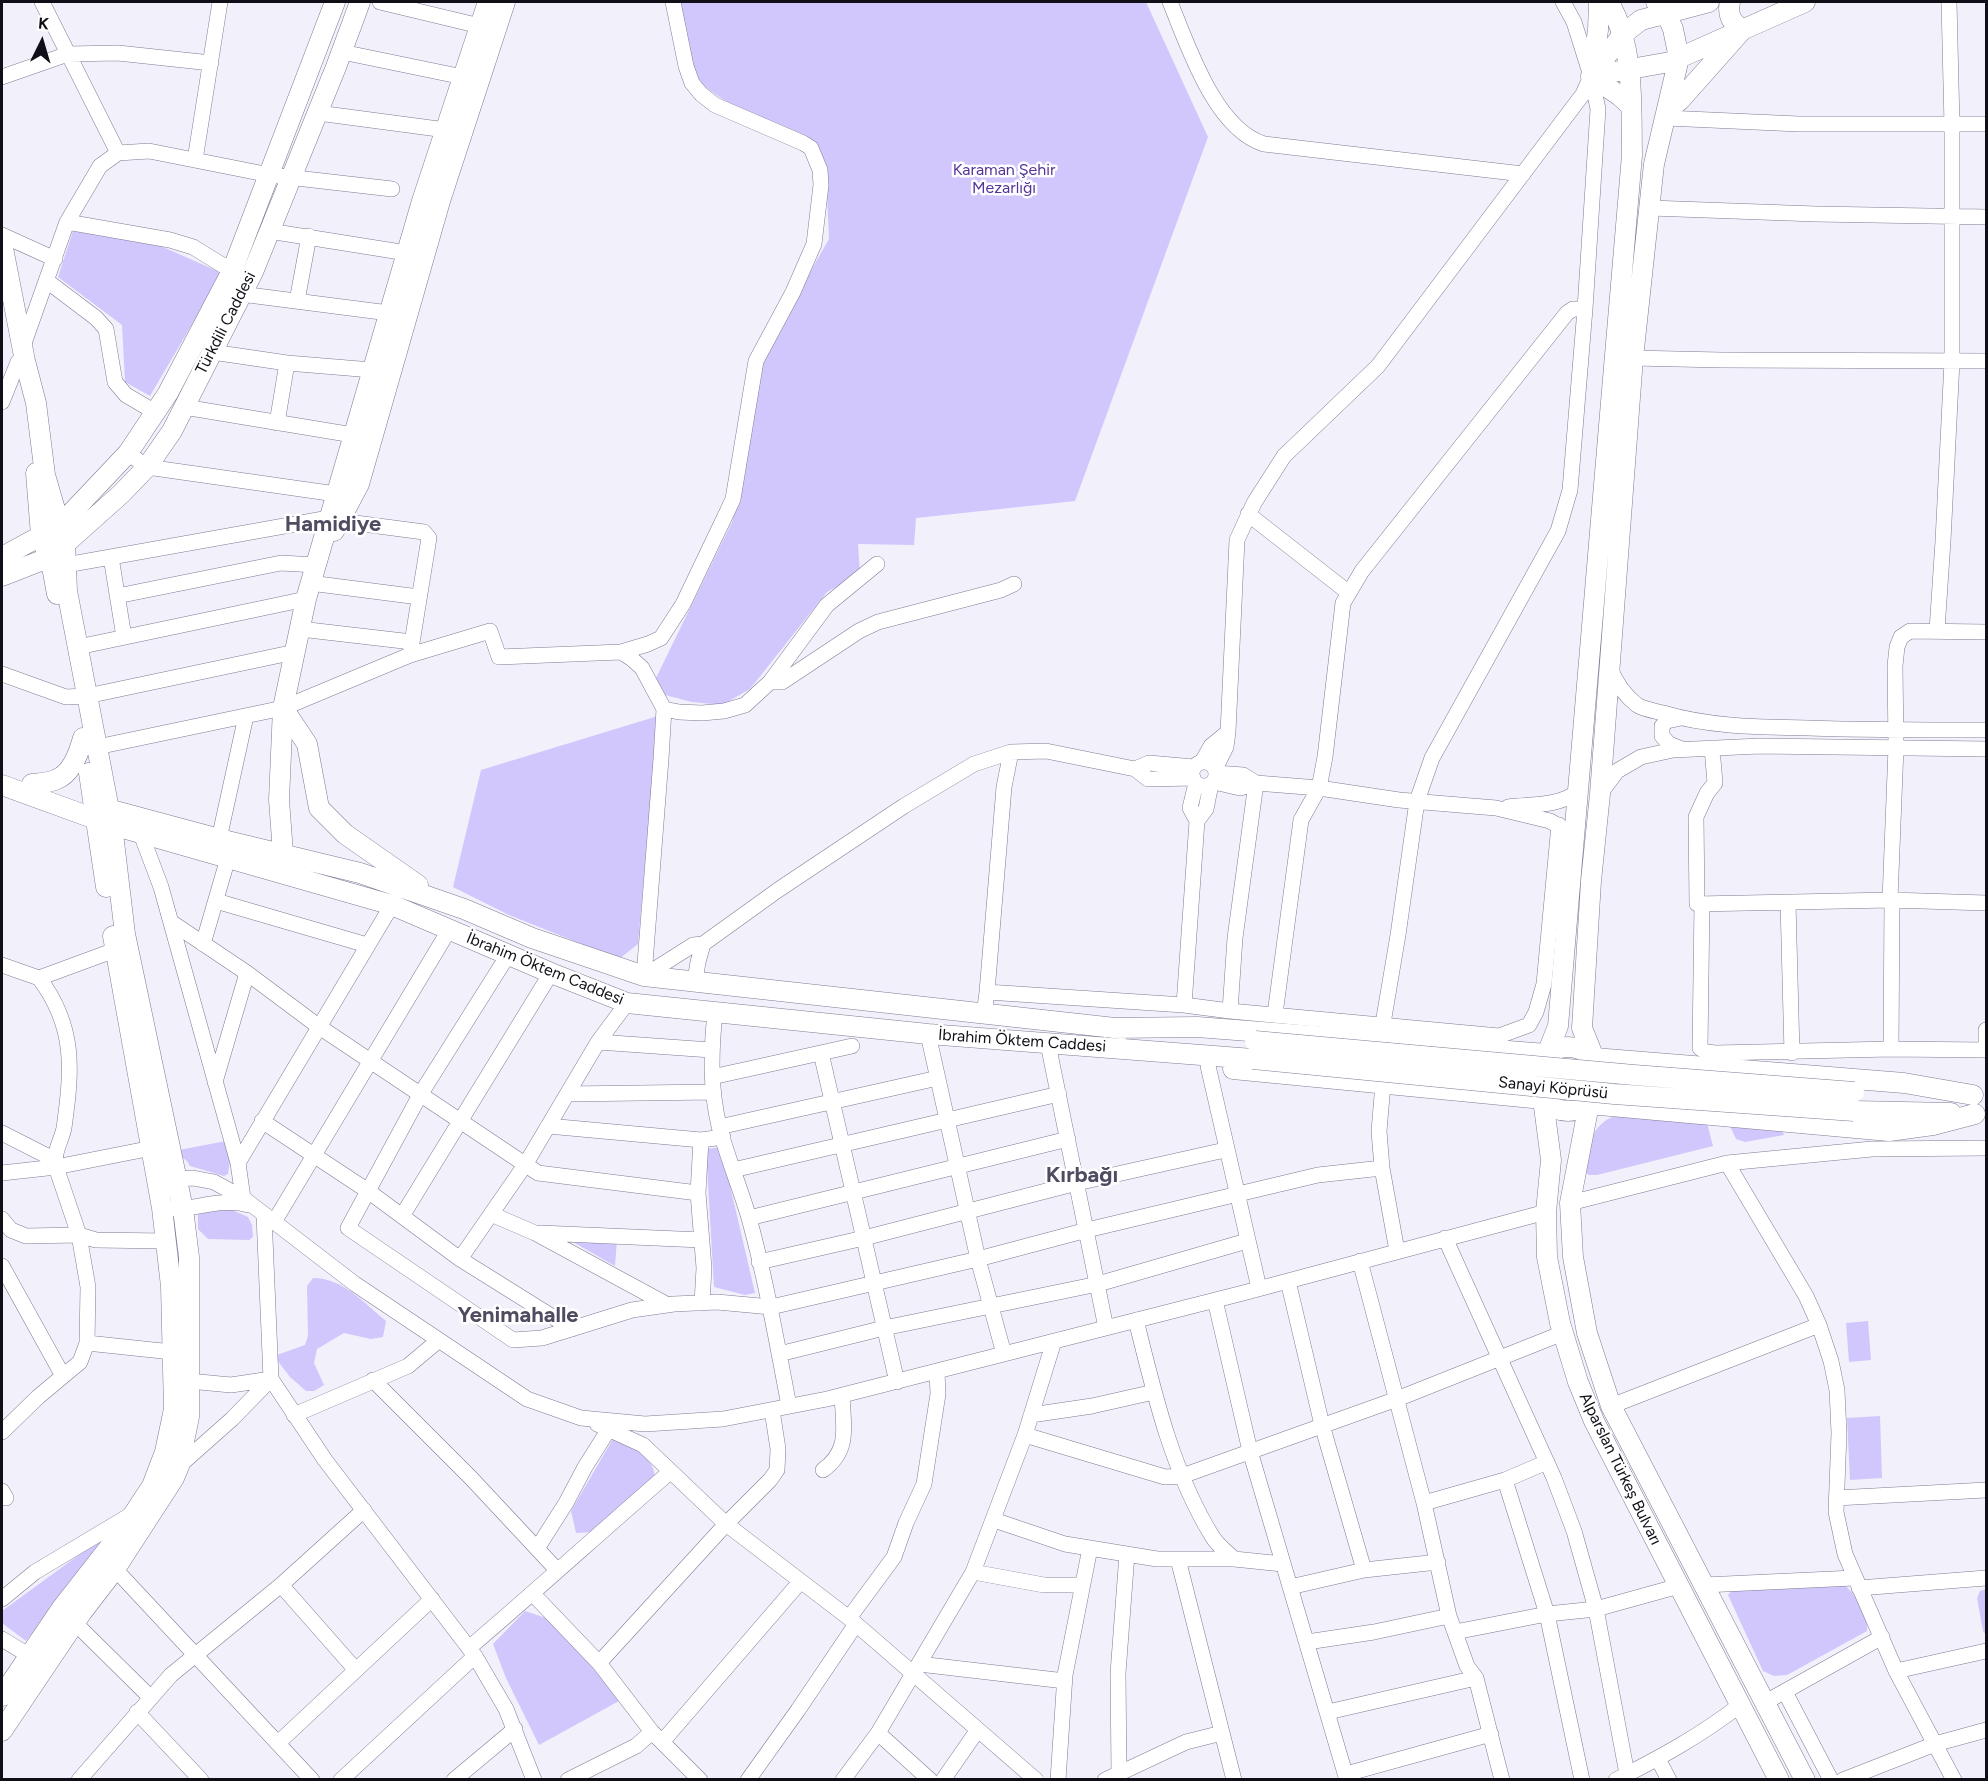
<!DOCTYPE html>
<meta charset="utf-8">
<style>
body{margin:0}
#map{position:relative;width:1988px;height:1781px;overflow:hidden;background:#f2f0fb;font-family:Figtree,sans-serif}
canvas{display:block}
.frame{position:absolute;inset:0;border:3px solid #100f17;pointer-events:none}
.north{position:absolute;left:12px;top:12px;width:60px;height:60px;-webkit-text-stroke:4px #fff;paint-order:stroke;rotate:5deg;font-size:16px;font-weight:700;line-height:24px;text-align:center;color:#100f17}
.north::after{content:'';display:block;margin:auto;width:21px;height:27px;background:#100f17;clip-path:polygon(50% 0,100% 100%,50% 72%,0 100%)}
</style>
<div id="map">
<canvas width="1988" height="1781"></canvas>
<div class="frame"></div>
<div class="north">K</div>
</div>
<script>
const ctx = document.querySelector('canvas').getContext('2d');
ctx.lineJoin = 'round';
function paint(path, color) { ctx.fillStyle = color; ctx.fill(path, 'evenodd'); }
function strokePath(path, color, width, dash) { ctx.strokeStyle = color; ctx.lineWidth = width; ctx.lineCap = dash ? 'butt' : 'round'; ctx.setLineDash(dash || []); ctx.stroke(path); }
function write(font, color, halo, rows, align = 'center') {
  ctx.font = font + ' Figtree,sans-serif'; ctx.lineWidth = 5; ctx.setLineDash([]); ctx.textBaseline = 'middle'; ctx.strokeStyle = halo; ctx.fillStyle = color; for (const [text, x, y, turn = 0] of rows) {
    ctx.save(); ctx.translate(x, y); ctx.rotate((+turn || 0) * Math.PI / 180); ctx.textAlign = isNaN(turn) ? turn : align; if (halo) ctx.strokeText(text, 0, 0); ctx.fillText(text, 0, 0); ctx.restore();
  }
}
paint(new Path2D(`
 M680,2H1146L1208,137L1075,501L916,518L914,545L858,544L860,574L827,592L750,689L722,705L692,702L665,695L656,678L733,520L739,458L760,359L829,239L826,172L814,142L731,105L691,77Z
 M73,231L156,244L222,273L150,396L125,382L122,325L58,277Z
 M658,716L638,944L619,959L509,915L453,887L481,770Z
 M1615,1116L1707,1123L1713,1146L1597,1175H1589L1584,1171C1587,1149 1591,1124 1615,1116Z
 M1733,1124L1781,1126L1784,1135L1745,1142L1736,1139L1731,1128Z
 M226,1141L230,1161L228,1174L224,1176L190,1166L187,1161L179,1155V1150Z
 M721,1147L755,1293L745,1295L714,1287L706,1149Z
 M200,1206L232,1210L248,1217L252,1225L253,1237L249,1240L208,1239L198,1229V1211Z
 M566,1238L617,1239L615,1266Z
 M313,1278C343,1278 364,1303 386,1321L383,1337L371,1339L344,1333L317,1349L314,1363L324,1385L314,1391H306L290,1377L274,1356L305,1345L308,1336L307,1286Z
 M1868,1321L1871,1360L1849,1362L1846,1323Z
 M1880,1416L1882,1478L1850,1480L1847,1418Z
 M614,1437C630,1447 654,1456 655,1477L592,1532L576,1533L571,1511Z
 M98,1541L103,1544L26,1641L2,1623V1611Z
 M1737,1584L1845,1585C1856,1596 1869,1615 1867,1631L1787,1675L1774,1676L1763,1671L1728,1595Z
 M1986,1589V1635L1983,1631L1977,1598L1980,1591Z
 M525,1611L546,1618L583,1656L619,1701L539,1745L506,1678L493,1644Z`), '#d1c7fc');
const minor = new Path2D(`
 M42,2L118,153
 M380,2L480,26
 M1170,2C1188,46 1215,129 1264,144L1523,174
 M342,52L463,77
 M2,77L68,54L118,53L211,63
 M318,113L446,130
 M1666,118L1799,124H1986
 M195,160L220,2
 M1650,208L1816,214L1986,217
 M67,222L170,240L193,247L232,271
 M269,231L407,253
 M2,235L55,259
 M47,281L96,318L106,329L115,382L126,395L155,412
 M241,294L389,313
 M297,301L309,236
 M23,346L67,222L100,166L118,153L149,151L270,175L392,189
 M212,352L287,363L372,370
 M1633,358L1721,360L1986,361
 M2,402L18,362
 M184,407L353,435
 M277,423L287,363
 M128,453L147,467L336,494H346
 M1248,514L1349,593
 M340,521L424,532L429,538L410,655
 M111,557L124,637
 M66,565L329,518L336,514
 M310,583L419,597
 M117,596L281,563L316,565
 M300,629L412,642
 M1937,630L1943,541L1952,361V125L1949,2
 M78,647L306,599
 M621,652L648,644L661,638L683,604L727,512L733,499L756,361L793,292L814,244L821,185L820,170L811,148L803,143L715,105L701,94L692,83L686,66L673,2
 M1610,668C1616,683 1624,695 1637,705C1643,709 1655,711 1663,713C1710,727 1759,727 1808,728C1867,730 1927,730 1986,730
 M2,674L66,697L87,696L295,652
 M770,682H782L859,631L878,622L1001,590L1014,584
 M664,709L679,712L702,713L724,711L745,705L770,682L827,605L877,564
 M1681,718L1667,721L1662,726V736L1669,744L1682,749
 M97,747L283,708L410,655L490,631L499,657L621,652L632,659L642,668L664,709L661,759L644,976
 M1712,748L1715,783L1707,793L1696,817L1697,904L1890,900L1986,903
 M1192 774a12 12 0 1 1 24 0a12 12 0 1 1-24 0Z
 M1202,762L1211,746L1228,732
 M1135,769L1149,763L1194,767
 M1215,769L1226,747L1228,732L1237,540L1254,503L1284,456L1378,366L1583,94L1591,76
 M1216,773L1243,775L1256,783
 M1214,782L1240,788L1256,783L1319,788L1399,800L1496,808L1550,821L1567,831
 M1600,794L1617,771L1641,757L1673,750L1760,746L1986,749
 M1508,807C1534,804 1557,807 1579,791
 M1197,821L1206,809L1211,784
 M141,834L161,887L238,1163
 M219,839L246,716
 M1890,900L1896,747L1895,666L1897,647L1901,637L1910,631L1986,632
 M216,901L367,945
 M1788,903L1792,1053
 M1702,904L1700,1048L1706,1052L1716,1053L1891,1049L1986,1050
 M171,922L247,973L318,1026L538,1173L698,1193
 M203,944L228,858
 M508,955L420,1095L348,1228L513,1340L542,1338L632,1310L674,1304L717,1302L771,1307L978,1259L1087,1230L1318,1175L1382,1168
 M2,965L39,978L115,950
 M644,976L693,945L703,944L778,890L904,806L974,764L1011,752L1046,751L1135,769L1148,779L1193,778
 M39,978C76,1027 72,1070 64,1128C61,1142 53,1152 56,1167L152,1148
 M695,981L698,962L703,944
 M987,992L1004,787L1011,752
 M1184,1005L1230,1011L1499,1036L1529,1025L1536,1012L1544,984L1559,825
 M1230,1011L1235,938L1256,783
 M715,1013C711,1051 710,1088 719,1126C727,1157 740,1187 749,1218C766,1280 777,1343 789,1406
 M1275,1014L1301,820L1319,788L1325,757L1343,603L1362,571L1567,313L1573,309H1585
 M984,1015L987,992L1184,1005L1197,821L1190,808L1196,783
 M928,1034L978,1259L1004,1354
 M1380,1041L1398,935L1417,801L1432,758L1558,531L1570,490L1585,309L1598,109L1591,76L1574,22L1563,2
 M598,1042L711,1050
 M1048,1044L1106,1328
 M1891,1049L1892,900
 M1986,1050V1030
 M821,1053L897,1382
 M1208,1066L1259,1288
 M712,1077L852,1046
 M215,1082L247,973
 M1383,1084L1379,1131L1382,1168L1397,1251
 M567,1094L713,1092
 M262,1121L368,1191L460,1259L572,1329
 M548,1126L701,1140L723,1137
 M719,1127L938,1078
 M2,1133L55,1160
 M701,1140L698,1193L704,1268L702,1303
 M1727,1163L1806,1296L1819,1325L1831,1361L1837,1390L1839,1433L1836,1512L1845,1554L1896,1671L1954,1780
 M733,1170L1059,1094
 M2,1173L56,1167L79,1235L96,1240L165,1241
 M167,1180L193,1178L214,1182L243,1198L355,1284L527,1399L581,1418L645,1424L723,1419L827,1399L1243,1293L1546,1212
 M243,1198L238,1163L392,905
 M1570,1203L1727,1163L1872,1149L1986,1148
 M162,1208C170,1208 178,1210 186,1208C208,1205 228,1199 249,1205
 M491,1214L535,1233L668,1305
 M402,1216L551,973
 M749,1218L1068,1139
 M2,1219L11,1230L26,1236L79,1235L88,1287L87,1343L80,1362L38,1397L2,1432
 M274,1222L449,930
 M540,1233L702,1240
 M1445,1238L1554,1478L1574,1531L1596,1609L1627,1774
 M460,1259L525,1165L598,1042L627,1003
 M1360,1261L1424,1503L1449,1616L1467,1666L1476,1678L1502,1780
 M759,1262L864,1238L1077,1183L1225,1150
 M2,1266L63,1376
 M1288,1281L1322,1425L1364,1570
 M1215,1300L1250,1451L1347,1780
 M1136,1320C1154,1393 1172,1471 1212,1536C1217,1545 1227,1552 1234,1559
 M87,1343L172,1352
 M779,1354L884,1328L1098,1284L1247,1241
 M373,1380L471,1478L557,1570
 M189,1381L231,1385L271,1379L325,1460L475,1656L506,1709L534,1780
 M1611,1406L1819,1325
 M294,1415L408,1366L439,1340
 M1031,1415L1092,1406L1154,1392
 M597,1424L643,1445L726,1524L849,1618L1036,1780
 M1025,1435L1165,1477L1182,1476L1397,1399L1563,1333
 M179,1466L232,1419L271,1379L264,1215
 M823,1470C851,1450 843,1425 842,1395
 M1505,1480L1547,1614L1582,1780
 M2,1491L6,1498
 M1836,1498L1986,1490
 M1424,1503L1505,1480L1547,1462
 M994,1520L1065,1544L1157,1559H1234L1283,1564
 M538,1547L566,1503L585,1467L609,1429
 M1178,1559L1234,1780
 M115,1569L312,1780
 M973,1572L1044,1585H1082
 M281,1585L355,1669
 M1704,1585L1854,1578
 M1290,1587L1364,1570L1438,1562
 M1859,1588L1986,1578
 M533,1594L599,1663L652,1732L700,1780
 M2,1599L35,1572L132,1514
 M849,1618L894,1557L906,1523L924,1484L938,1394L937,1372
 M75,1623L151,1698
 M1455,1632L1547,1614L1596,1609L1679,1586
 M2,1639L38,1661
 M1307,1642L1374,1632L1449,1616
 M469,1648C537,1590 603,1530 670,1472
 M599,1663L726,1524L770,1480L777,1470L778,1449L772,1410
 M919,1664L1065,1681
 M1896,1671L1986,1651
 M1785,1692L1831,1780
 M1764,1703L1882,1637
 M137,1712L201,1780
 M1328,1712L1476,1678
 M878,1733L930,1780
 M662,1742L800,1582
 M278,1743L432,1599
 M1658,1759L1669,1780
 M1119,1774L1118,1673L1127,1554
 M1346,1774L1491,1734
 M79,1780L171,1675L281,1585L364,1510
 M341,1780L475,1656
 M454,1780L515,1729
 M568,1780L636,1746L652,1732
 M748,1780L798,1710L856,1624
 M843,1780L878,1733L973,1572L1025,1435L1054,1341
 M943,1780L977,1731
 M1058,1780L1065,1675L1090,1548
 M1105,1780L1186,1742L1222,1733
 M1616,1780C1661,1757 1700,1736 1740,1705
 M1843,1780L1935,1744L1986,1730`);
const major = new Path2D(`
 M1656,2L1666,13L1673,29L1679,58L1654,164L1633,358L1600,794L1591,881L1582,1028L1594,1058L1904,1083L1973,1095
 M1592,73L1598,30L1599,2
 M1591,76L1670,62L1805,2
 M1591,76L1623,34L1641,20L1709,2
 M1591,76L1620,96L1631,106
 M1669,109L1680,100L1743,29C1731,24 1727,14 1730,2
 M2,243L25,361L36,403L45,475L65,544L67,591L112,825L125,934L183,1209L189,1257V1417L179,1466L174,1478L115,1569L82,1612L2,1731
 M36,473L41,535L53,572L57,594
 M334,531L359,484L440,201L505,2
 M2,557L59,526L128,453L168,393L232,271L335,2
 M2,576L48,558L65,544L121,494L147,467L172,431L253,272L336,67L360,2
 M283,708L307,744L319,808L345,834L418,885
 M89,773L106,887
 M32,784C40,783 50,783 57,779C72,773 79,753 83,738
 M2,785L112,825L392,905L551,973L627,1003L928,1034L1253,1059
 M100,807L219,839L360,873L464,909L532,938L644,976L1124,1029
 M283,853L279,800L283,708L306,599L422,201L488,2
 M1112,1028L1197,1027L1547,1054L1558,1026L1632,155C1631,103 1635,49 1609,2
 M1536 1079a32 32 0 1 1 64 0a32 32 0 1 1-64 0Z
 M1233,1069L1543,1099L1551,1160L1546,1212L1547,1257L1560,1323L1578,1382L1594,1421L1779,1780
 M1854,1111L1951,1113
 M2,1696L62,1608L123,1530L152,1486L165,1452L174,1409L171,1286L162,1208L113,936
 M1805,1780L1611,1406L1587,1333L1573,1257L1570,1203L1589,1104L1889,1131L1933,1125L1975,1114`);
strokePath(minor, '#7f7b93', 16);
strokePath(major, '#7f7b93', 21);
strokePath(minor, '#fff', 15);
strokePath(major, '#fff', 20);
const majorBridge = new Path2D(`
 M1255,1041L1634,1075L1854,1092
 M1253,1059L1614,1094L1854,1111`);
strokePath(majorBridge, '#7f7b93', 21, []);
strokePath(majorBridge, '#fff', 20);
write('16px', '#553299', '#fff', [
 ["Karaman Şehir",1004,170],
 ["Mezarlığı",1004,188]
]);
write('16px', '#100f17', '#fff', [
 ["Türkdili Caddesi",226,323,-63],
 ["İbrahim Öktem Caddesi",545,969,22],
 ["İbrahim Öktem Caddesi",1022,1041,4],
 ["Sanayi Köprüsü",1553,1088,6],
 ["Alparslan Türkeş Bulvarı",1620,1469,64]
]);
write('bold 22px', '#504b61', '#fff', [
 ["Hamidiye",333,525],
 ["Kırbağı",1082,1176],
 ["Yenimahalle",518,1316]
]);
</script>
